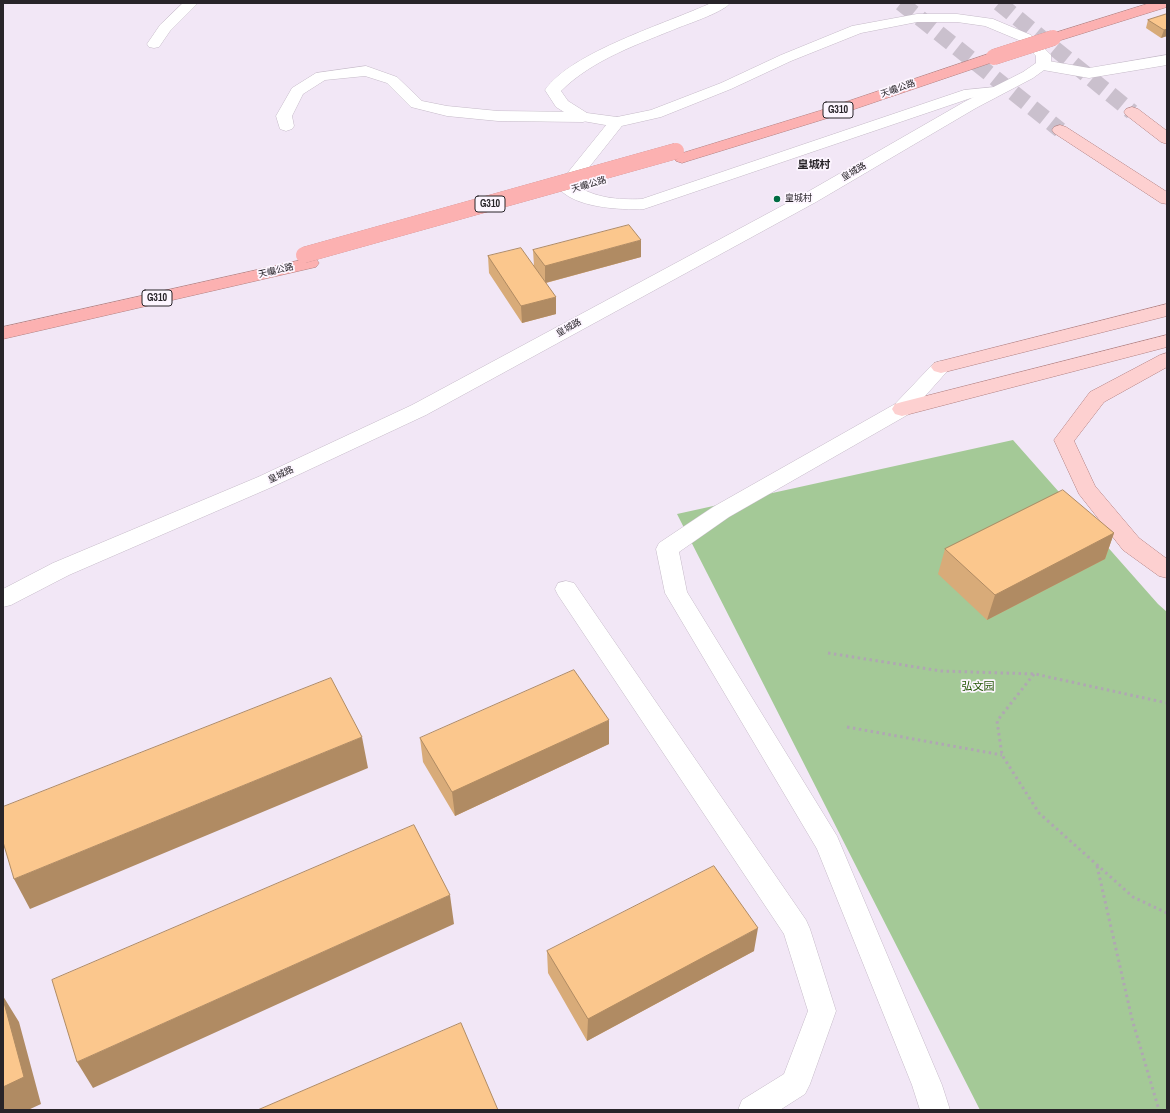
<!DOCTYPE html>
<meta charset="utf-8">
<style>
body{margin:0}
#map{position:relative;width:1170px;height:1113px;overflow:hidden;background:#f2e7f6;font-family:"Archivo Narrow",sans-serif}
canvas{display:block}
.frame{position:absolute;inset:0;border:4px solid #282429;pointer-events:none}
</style>
<div id="map">
<canvas width="1170" height="1113"></canvas>
<div class="frame"></div>
</div>
<script>
const ctx = document.querySelector('canvas').getContext('2d');
ctx.lineJoin = 'round';
function paint(path, color) { ctx.fillStyle = color; ctx.fill(path, 'evenodd'); }
function strokePath(path, color, width, dash) { ctx.strokeStyle = color; ctx.lineWidth = width; ctx.lineCap = dash ? 'butt' : 'round'; ctx.setLineDash(dash || []); ctx.stroke(path); }
function write(font, color, halo, rows, align = 'center') {
  ctx.font = font + ' "Archivo Narrow","Noto Sans SC",sans-serif'; ctx.lineWidth = 3.5; ctx.setLineDash([]); ctx.textBaseline = 'middle'; ctx.strokeStyle = halo; ctx.fillStyle = color; for (const [text, x, y, turn = 0] of rows) {
    ctx.save(); ctx.translate(x, y); ctx.rotate((+turn || 0) * Math.PI / 180); ctx.textAlign = isNaN(turn) ? turn : align; if (halo) ctx.strokeText(text, 0, 0); ctx.fillText(text, 0, 0); ctx.restore();
  }
}
paint(new Path2D(`
 M1013,440L1158,604L1167,612V1110H980L677,514Z`), '#a4c997');
strokePath(new Path2D(`
 M901,3L1060,130
 M999,3L1132,112`), '#cac0cd', 16, [16, 8]);
const street = new Path2D(`
 M183,3H198L170,31L159,47L154,48L149,47L147,44L160,25Z
 M1167,55V65L1089,78L1043,70L1038,68L1035,65L1038,62L1043,60L1089,68Z
 M366,66L397,77L422,101L447,106L498,111L583,112L589,114L591,117L589,120L583,122L498,121L447,116L411,107L387,83L365,76L325,80L303,94L292,116L294,126L292,129L286,131L280,129L276,116L292,88L316,73Z
 M995,87L1000,89L1003,92L1000,95L971,98L644,209C620,210 572,208 557,186L611,119L617,117L623,119L625,122L575,185C596,198 617,200 642,199L964,90Z
 M566,581L574,583L806,920L810,929L836,1011L810,1084L805,1094L780,1110H738L742,1100L784,1074L808,1011L784,934L558,595L555,589L558,583Z`);
const secondary = new Path2D(`
 M711,3H730C725,11 691,23 680,27C639,44 593,59 561,91L568,101L587,113L617,117L651,110L721,83L781,55L852,26L917,14H957L993,19L1031,35L1051,55V65L1033,78L976,108L816,202L426,415L272,487L69,575L11,605L3,607V589L53,563L258,477L412,405L804,194L964,102L1023,72L1036,63V56L1021,41L985,26L957,22H917L861,33L791,61L731,89L661,117L617,127L577,120L556,107L545,90C571,52 668,23 711,3Z
 M941,361L948,363L951,367L909,414L729,517L679,552L687,592L837,836L942,1085L950,1110H920L912,1085L817,849L665,593L656,549L659,543L713,507L895,404L934,363Z`);
const primary = new Path2D(`
 M1132,107L1138,109L1167,131V144L1161,142L1126,115L1124,112L1126,109Z
 M1060,125L1066,127L1167,192V204L1161,203L1054,133L1052,130L1054,127Z
 M1167,304V316L941,373L934,371L931,367L934,363L941,361Z
 M1167,335V347L902,416L895,414L892,409L895,404L902,402Z
 M1167,353V367L1104,402L1074,441L1095,486L1139,538L1167,559V578L1159,576L1123,550L1079,494L1054,440L1090,392L1160,355Z`);
const highway = new Path2D(`
 M1150,3H1167V7L1058,41L1053,42L1048,41L1046,38L1048,35Z
 M994,52L999,54L1002,57L999,60L831,117L688,161L682,163L676,161L674,158L676,155L819,111Z
 M310,258L316,259L319,263L316,267L3,339V327Z`);
strokePath(street, '#c5bac8', 1);
strokePath(secondary, '#c5bac8', 1);
strokePath(primary, '#b28081', 1);
strokePath(highway, '#b28081', 1);
strokePath(new Path2D(`
 M828,653L941,671L1035,674L1167,703
 M1034,674L997,721L1002,755L1039,813L1133,897L1167,913
 M847,727L1002,755
 M1097,866L1132,1019L1159,1110`), '#b0a7b3', 3, [2.5, 3.5]);
paint(street, '#fff');
paint(secondary, '#fff');
paint(primary, '#fdd0d0');
paint(highway, '#fcb1b1');
const highwayBridge = new Path2D(`
 M994,57L1053,38
 M304,255L676,151`);
strokePath(highwayBridge, '#b28081', 16, []);
strokePath(highwayBridge, '#fcb1b1', 16);
paint(new Path2D(`
 M1167,14V36L1161,38L1146,28L1148,20Z
 M533,250L641,257L546,283L556,314L522,323L489,273L488,256L534,266Z
 M1114,533L1105,559L987,620L938,574L945,549Z
 M420,738L609,744L455,816L423,762Z
 M547,951H754L587,1041L548,973Z`), '#d8ab79');
paint(new Path2D(`
 M1167,29V36L1161,38L1164,30Z
 M641,240V257L545,283V266Z
 M556,297V314L522,323L521,306Z
 M1114,533L1105,559L987,620L995,595Z
 M609,720V744L455,816L452,792Z
 M362,737L368,768L30,909L14,879Z
 M450,895L454,924L93,1088L77,1062Z
 M758,928L754,951L587,1041L588,1019Z
 M3,996L19,1022L41,1104L28,1110H3Z`), '#b08b63');
const building = new Path2D(`
 M1167,14V29L1164,30L1148,20Z
 M629,225L641,240L545,266L533,250Z
 M521,248L556,297L521,306L488,256Z
 M1063,490L1114,533L995,595L945,549Z
 M574,670L609,720L452,792L420,738Z
 M331,678L362,737L14,879L3,842V807Z
 M414,825L450,895L77,1062L52,980Z
 M714,866L758,928L588,1019L547,951Z
 M3,999L24,1077L3,1087Z
 M461,1023L498,1110H258Z`);
paint(building, '#fbc78d');
strokePath(building, '#b08b63', 1);
for (const [x, y, r, color] of [
 [777,199,4,"#006c43"]
]) { const dot = new Path2D(); dot.arc(x, y, r, 0, 2 * Math.PI); ctx.fillStyle = color; ctx.fill(dot); strokePath(dot, '#fdf6ff', 1.5); }
write('9px', '#282429', '#fdf6ff', [
 ["天巉公路",898,89,-19],
 ["皇城路",854,172,-30],
 ["天巉公路",589,185,-16],
 ["天巉公路",276,271,-13],
 ["皇城路",569,328,-29],
 ["皇城路",281,475,-25]
]);
write('9px', '#282429', '#fdf6ff', [
 ["皇城村",785,199]
], 'left');
for (const [x, y, w] of [
 [838,110,30],
 [490,204,30],
 [157,298,30]
]) { const box = new Path2D(); box.roundRect(x - w / 2, y - 8, w, 16, 3); ctx.fillStyle = '#fdf6ff'; ctx.fill(box); strokePath(box, '#282429', 1); }
write('bold 10px', '#282429', null, [
 ["G310",838,110],
 ["G310",490,204],
 ["G310",157,298]
]);
write('bold 11px', '#282429', '#fdf6ff', [
 ["皇城村",814,165]
]);
write('11px', '#235605', '#fdf6ff', [
 ["弘文园",978,687]
]);
</script>
